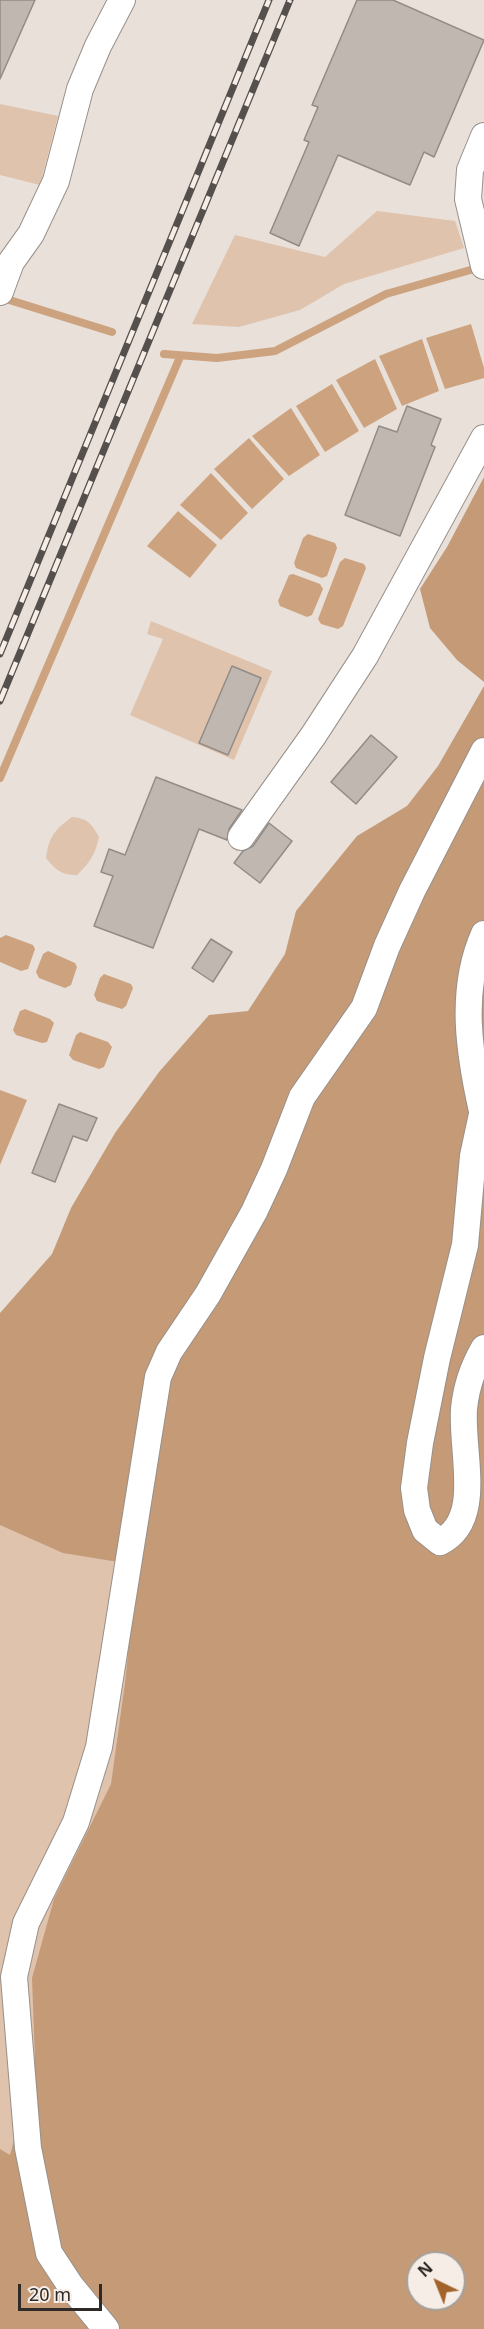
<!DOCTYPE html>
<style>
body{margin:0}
#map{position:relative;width:484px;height:2329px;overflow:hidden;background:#e8e0d9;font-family:"Noto Sans",sans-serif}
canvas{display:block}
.north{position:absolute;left:406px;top:2251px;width:60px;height:60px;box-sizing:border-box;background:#f5ede6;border:2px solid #a59f9a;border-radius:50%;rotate:317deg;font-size:16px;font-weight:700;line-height:24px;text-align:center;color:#2e2a28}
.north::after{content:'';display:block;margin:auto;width:21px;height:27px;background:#a2642a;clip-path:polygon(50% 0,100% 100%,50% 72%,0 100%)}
.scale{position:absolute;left:18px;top:2284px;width:84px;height:27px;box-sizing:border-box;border:3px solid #2e2a28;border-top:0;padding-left:8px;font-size:18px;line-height:21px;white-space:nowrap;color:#2e2a28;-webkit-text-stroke:4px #f5ede6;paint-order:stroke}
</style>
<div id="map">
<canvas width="484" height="2329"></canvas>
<div class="north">N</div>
<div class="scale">20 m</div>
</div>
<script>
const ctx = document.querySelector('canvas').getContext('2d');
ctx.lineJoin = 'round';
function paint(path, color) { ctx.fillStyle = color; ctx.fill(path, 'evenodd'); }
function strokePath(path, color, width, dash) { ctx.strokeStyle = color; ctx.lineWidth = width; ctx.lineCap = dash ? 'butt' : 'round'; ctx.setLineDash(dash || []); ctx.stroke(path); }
paint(new Path2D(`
 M0,104L58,116L40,185L0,175Z
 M377,211L455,221L464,248L344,284L300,310L239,327L192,324L235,235L325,257Z
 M151,621L272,671L234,760L130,715L163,639L147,634Z
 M72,817C87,818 92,824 99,837C96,853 89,864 77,875C61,875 56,870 46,858C49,837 54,830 72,817Z
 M0,1447L192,1487L101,2175L0,2177Z`), '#dfc3ad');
paint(new Path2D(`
 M484,477V682L457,660L430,628L420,589L447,547Z
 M484,686V2329H0V2149L10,2155L35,2060L32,1978L54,1899L111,1784L125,1683L137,1565L63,1553L0,1525V1313L52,1254L71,1208L115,1133L159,1072L209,1015L248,1011L285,954L296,911L357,836L407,806L438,766ZM418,2263H454V2299H418Z`), '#c59a77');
paint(new Path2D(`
 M471,324L484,368V378L445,389L426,338Z
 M422,339L439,391L402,406L379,356Z
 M375,359L397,409L364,428L336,380Z
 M332,384L359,431L325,452L296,406Z
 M291,408L320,455L289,476L252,436Z
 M249,438L284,479L252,509L214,469Z
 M211,473L248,513L221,540L180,505Z
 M178,511L217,545L190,578L147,546Z
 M308,534L335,543L337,548L327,576L322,578L296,568L294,563L303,538Z
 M345,558L364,564L366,568L343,626L338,629L321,624L318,619L340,562Z
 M293,574L320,584L323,589L312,615L307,617L280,606L278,601L289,575Z
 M6,935L33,945L35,949L28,969L21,971L0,962V938Z
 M48,951L75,963L77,967L71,985L65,988L39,978L36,972L43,954Z
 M104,974L131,984L133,988L126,1006L122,1009L97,1001L94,995L100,978Z
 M25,1009L50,1019L54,1023L47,1042L42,1043L16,1035L13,1030L20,1011Z
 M80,1032L108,1042L112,1047L104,1067L99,1069L73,1060L69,1055L76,1035Z
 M0,1090L27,1100L0,1165Z`), '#cda27f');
strokePath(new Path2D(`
 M0,297L112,332
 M164,354L217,358L275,351L386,294L481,267
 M0,778L180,357`), '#cda27f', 8);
const building = new Path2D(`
 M0,0H35L0,79Z
 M357,0H393L484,40L434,157L424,152L410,185L338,155L299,246L270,233L309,142L304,140L318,107L312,105Z
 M407,406L441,419L431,445L435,447L400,536L345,515L379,426L397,432Z
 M232,666L261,678L228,755L199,743Z
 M371,735L397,757L356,804L331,782Z
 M156,777L242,810L229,829L227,840L199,829L153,948L94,926L113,876L101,872L109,849L125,855Z
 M269,823L292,841L260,883L234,863L243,851L253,846Z
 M211,939L232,952L213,982L192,968Z
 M59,1104L97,1118L87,1141L73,1136L55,1182L32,1173Z`);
paint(building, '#c0b7b1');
strokePath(building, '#938c86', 1.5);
const street = new Path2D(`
 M484,136L470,170L468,199L484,266
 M0,292L11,262L31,234L56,181L80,89L98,46L122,0
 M241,837L313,736L365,656L484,438
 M484,1105L473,1156L465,1245L437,1358L420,1443L414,1488L417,1510L425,1530L440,1542C484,1520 461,1454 464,1409C466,1387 473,1367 484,1348
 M482,1111C469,1053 459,990 484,934
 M106,2329L70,2285L49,2253L28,2148L14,1977L26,1923L76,1822L99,1747L158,1377L169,1352L208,1294L254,1212L274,1169L302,1097L364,1008L387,946L412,891L484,751`);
strokePath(street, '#98908a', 28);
strokePath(street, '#fff', 26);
const rail = new Path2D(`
 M0,654L269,0
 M0,701L290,0`);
strokePath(rail, '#55504d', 7);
strokePath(rail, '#f5ede6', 4.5, [14]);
</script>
